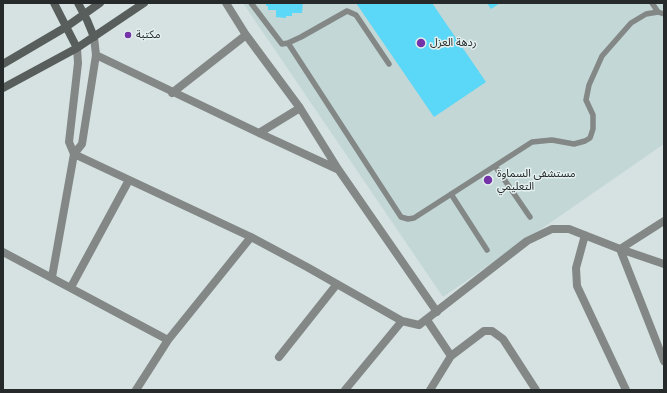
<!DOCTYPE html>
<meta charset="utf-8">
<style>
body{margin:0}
#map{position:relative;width:667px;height:393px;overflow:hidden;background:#d6e2e2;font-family:"PT Serif",serif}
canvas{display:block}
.frame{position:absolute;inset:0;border:4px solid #262a2a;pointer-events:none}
</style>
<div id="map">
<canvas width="667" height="393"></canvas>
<div class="frame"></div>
</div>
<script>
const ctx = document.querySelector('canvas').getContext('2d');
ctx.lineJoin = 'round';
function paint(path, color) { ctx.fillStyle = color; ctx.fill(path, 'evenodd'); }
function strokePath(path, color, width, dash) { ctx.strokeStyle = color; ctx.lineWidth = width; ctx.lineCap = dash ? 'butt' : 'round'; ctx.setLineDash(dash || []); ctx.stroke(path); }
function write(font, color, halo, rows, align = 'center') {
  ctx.font = font + ' "PT Serif","Noto Sans Arabic",serif'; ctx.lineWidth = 3; ctx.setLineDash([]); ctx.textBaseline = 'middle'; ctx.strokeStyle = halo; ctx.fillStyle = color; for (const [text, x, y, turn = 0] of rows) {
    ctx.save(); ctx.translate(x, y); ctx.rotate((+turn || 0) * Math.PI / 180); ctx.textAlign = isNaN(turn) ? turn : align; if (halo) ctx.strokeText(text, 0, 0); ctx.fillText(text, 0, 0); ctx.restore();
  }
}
paint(new Path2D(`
 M243,3H664V144L443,297Z`), '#c2d7d6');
paint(new Path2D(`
 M266,3H303L302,13H292V16H286V18L276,17V10H268V6H266Z
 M356,3H432L486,82L434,117Z
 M487,3H500L491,9Z`), '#5bd7f7');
strokePath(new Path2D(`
 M251,3L282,44L288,43L301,37L347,11L356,15L389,64
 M652,3L658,12L664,14
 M288,43L401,217L408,219L414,218L532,142L552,140L574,144L585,141L590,138L593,129V115L586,100L589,85L602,56L631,23L646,14L658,12
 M495,166L530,217
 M451,194L487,250`), '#838886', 5.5);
strokePath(new Path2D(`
 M226,3L246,35L300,108L338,169L437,312
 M96,55L259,133L337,169
 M172,93L246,35
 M259,133L300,108
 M74,154L251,237L307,267L402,321L419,325L527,241L552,229H569L620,249L664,264
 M74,154L82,144L96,55L94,37
 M664,221L620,249L664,361
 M585,235L576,268L577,286L626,390
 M3,252L168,340
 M52,277L74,154L69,142L78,63L77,48
 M71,287L129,180
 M427,320L451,356
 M279,357L337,284
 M136,390L168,340L251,237
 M345,390L402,321
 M430,390L451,356L484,331H492L503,339L536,390`), '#838886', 8);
strokePath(new Path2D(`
 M54,3L77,48
 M78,3L87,20L94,37
 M3,64L66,27L100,3
 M3,88L77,48L144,3`), '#585e5c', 8);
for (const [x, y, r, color] of [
 [128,35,4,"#7533a8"],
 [421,43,5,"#7533a8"],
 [488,180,5,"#7533a8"]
]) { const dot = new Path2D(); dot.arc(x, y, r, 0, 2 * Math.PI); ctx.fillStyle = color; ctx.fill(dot); strokePath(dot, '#e3f0ef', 1.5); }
write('11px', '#262a2a', '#e3f0ef', [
 ["مكتبة",136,35],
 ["ردهة العزل",430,43],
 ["مستشفى السماوة",497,174],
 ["التعليمي",497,187]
], 'left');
</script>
